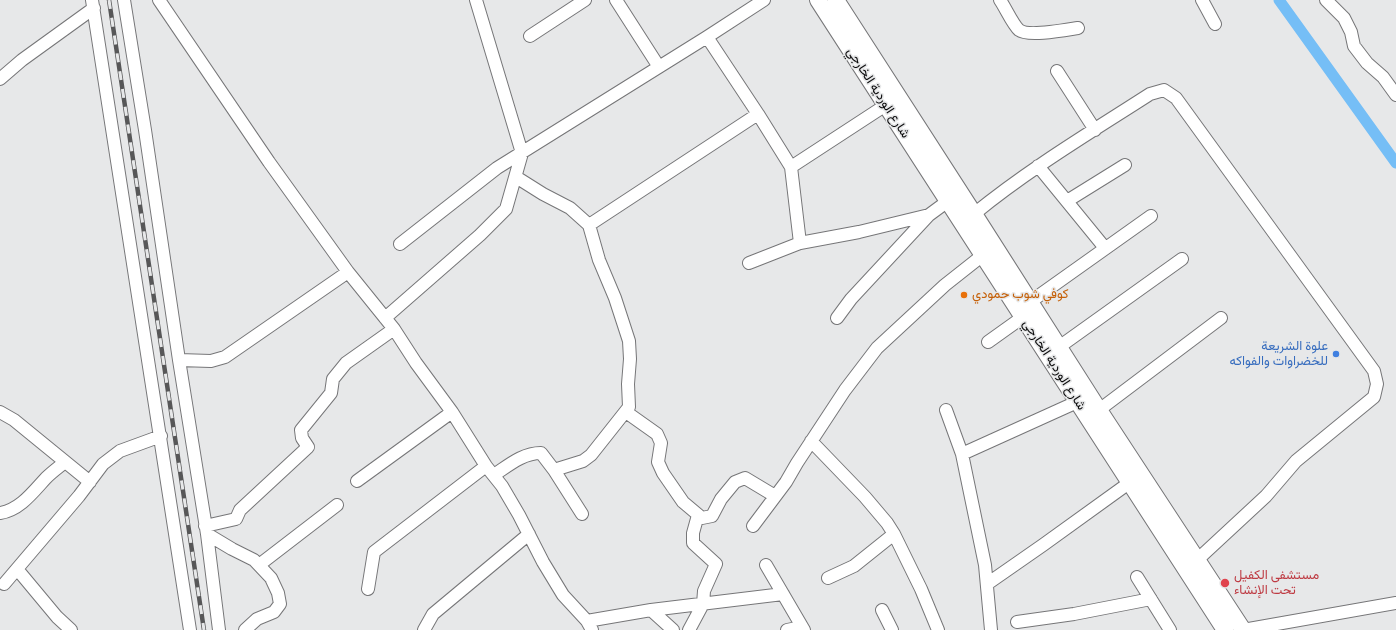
<!DOCTYPE html>
<meta charset="utf-8">
<style>
body{margin:0}
canvas{display:block;background:#e7e8e9}
</style>
<canvas width="1396" height="630"></canvas>
<script>
const ctx = document.querySelector('canvas').getContext('2d');
ctx.lineJoin = 'round';
function strokePath(path, color, width, dash) { ctx.strokeStyle = color; ctx.lineWidth = width; ctx.lineCap = dash ? 'butt' : 'round'; ctx.setLineDash(dash || []); ctx.stroke(path); }
function write(font, color, halo, rows, align = 'center') {
  ctx.font = font + ' "Archivo Narrow",Vazirmatn,sans-serif'; ctx.lineWidth = 3; ctx.setLineDash([]); ctx.textBaseline = 'middle'; ctx.strokeStyle = halo; ctx.fillStyle = color; for (const [text, x, y, turn = 0] of rows) {
    ctx.save(); ctx.translate(x, y); ctx.rotate((+turn || 0) * Math.PI / 180); ctx.textAlign = isNaN(turn) ? turn : align; if (halo) ctx.strokeText(text, 0, 0); ctx.fillText(text, 0, 0); ctx.restore();
  }
}
strokePath(new Path2D(`
 M1279,0L1396,163`), '#75bef6', 11);
const minor = new Path2D(`
 M92,0L190,630
 M124,0L145,130L179,360L207,534L219,630
 M159,0L269,162L348,272L394,329L416,363L452,412L486,466L502,486L519,515L543,562L563,595L587,621L592,630
 M616,0L659,67
 M1000,0C1005,7 1013,25 1019,30C1028,37 1065,30 1078,28
 M1202,0L1215,24
 M1326,0L1344,18L1351,32L1354,46L1367,63L1383,77L1396,95
 M530,36L585,0
 M707,37L758,114L791,167L800,243
 M1057,71L1095,130
 M0,79L22,60L94,8
 M1038,166L1105,248
 M791,167L886,105
 M516,177L543,194L570,208L589,225L599,260L615,298L629,341L630,359L628,384L629,407L591,455L583,461L554,470
 M1067,201L1125,165
 M974,214C1029,169 1091,132 1150,94L1164,90L1176,98L1374,371L1377,384L1374,397L1296,461L1266,496L1197,560
 M589,225L758,114
 M400,244L497,168L707,37L764,0
 M749,263L800,243L859,232L929,215
 M1030,302L1151,216
 M385,318L480,235L506,209L522,153L476,0
 M837,318L851,299L929,215L948,201
 M988,342L1023,317
 M1059,347L1182,259
 M179,360L211,361L225,357L348,272
 M946,410L962,454L985,565L991,630
 M1099,410L1221,318
 M0,412L14,420L90,482
 M626,412L657,434L661,443L658,462L663,473L683,502L702,518L712,516L721,499L735,482L745,478L775,496
 M811,441L865,497L887,523L894,534L921,589L938,630
 M962,454L1077,402
 M494,475C509,465 523,453 541,453L554,470L582,514
 M357,481L452,412
 M0,513C20,510 33,492 46,478C52,472 59,467 65,462
 M205,526L236,519L240,510L308,447L302,438L301,430L331,393L333,379L346,363L394,329
 M753,526L786,482L797,463L845,390L877,348L945,285L983,255
 M207,534L232,549L254,560L271,578L278,593L280,604L274,612L257,619L245,630
 M259,565L337,505
 M766,565L804,630
 M17,569L57,617L71,630
 M1137,577L1170,630
 M828,578L854,566L894,534
 M4,584L79,496L103,464L120,451L161,436
 M987,584L1043,545L1129,483
 M368,589L374,552L486,466
 M651,610L673,630
 M882,610L892,630
 M587,621L651,610L783,594
 M1017,622L1074,614L1151,599
 M424,630L433,614L529,534
 M689,630L703,604L704,591L716,564L693,543V533L698,515
 M787,630L802,627
 M1243,630L1396,603`);
const major = new Path2D(`
 M818,0L1225,630
 M836,0L974,214L1099,410L1243,630`);
strokePath(minor, '#767678', 14);
strokePath(major, '#767678', 18);
strokePath(minor, '#fff', 12);
strokePath(major, '#fff', 16);
const rail = new Path2D(`
 M109,0L204,630`);
strokePath(rail, '#575758', 4.5);
strokePath(rail, '#e7e8e9', 3, [9]);
for (const [x, y, r, color] of [
 [964,295,4,"#e8710a"],
 [1336,354,4,"#3f7fe0"],
 [1225,583,5,"#e0444e"]
]) { const dot = new Path2D(); dot.arc(x, y, r, 0, 2 * Math.PI); ctx.fillStyle = color; ctx.fill(dot); strokePath(dot, '#e7e8e9', 1.5); }
write('13px', '#0b0b0c', '#e7e8e9', [
 ["شارع الوردية الخارجي",878,93,57],
 ["شارع الوردية الخارجي",1054,365,57]
]);
write('13px', '#c56008', '#e7e8e9', [
 ["كوفي شوب حمودي",972,295]
], 'left');
write('13px', '#366cbe', '#e7e8e9', [
 ["علوة الشريعة",1328,347],
 ["للخضراوات والفواكه",1328,362]
], 'right');
write('13px', '#be3a42', '#e7e8e9', [
 ["مستشفى الكفيل",1234,576],
 ["تحت الإنشاء",1234,591]
], 'left');
</script>
